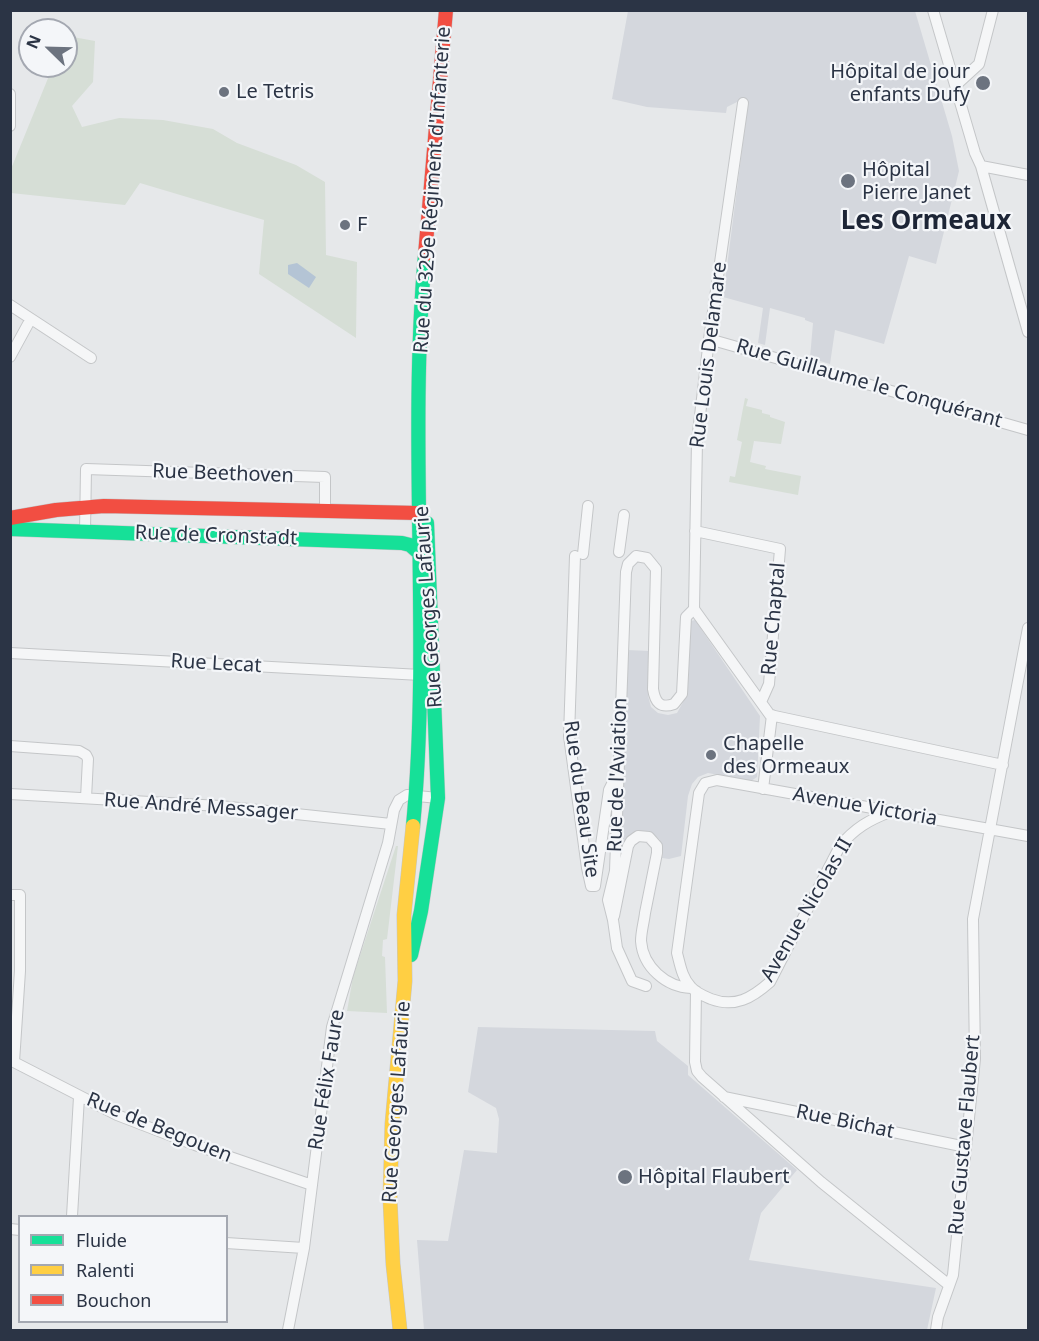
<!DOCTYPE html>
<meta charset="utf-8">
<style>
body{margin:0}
#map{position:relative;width:1039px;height:1341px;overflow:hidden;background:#e6e8ea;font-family:"Noto Sans",sans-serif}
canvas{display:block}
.frame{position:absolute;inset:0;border:12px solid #2b3445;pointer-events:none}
.legend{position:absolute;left:18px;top:1215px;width:210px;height:108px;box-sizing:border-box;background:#f4f6f9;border:2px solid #a4a8b1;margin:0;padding:8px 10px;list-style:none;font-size:18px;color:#2b3445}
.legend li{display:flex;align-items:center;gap:12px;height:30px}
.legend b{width:30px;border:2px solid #a4a8b1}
.north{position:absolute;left:18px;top:18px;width:60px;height:60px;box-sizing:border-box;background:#f4f6f9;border:2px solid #a4a8b1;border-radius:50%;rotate:293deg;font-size:16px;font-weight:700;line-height:24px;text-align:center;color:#2b3445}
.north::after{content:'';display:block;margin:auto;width:21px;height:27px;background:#6c737f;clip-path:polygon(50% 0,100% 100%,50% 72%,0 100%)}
</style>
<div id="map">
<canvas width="1039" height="1341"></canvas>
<div class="frame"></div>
<ul class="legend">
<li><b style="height:8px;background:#16e098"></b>Fluide</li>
<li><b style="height:8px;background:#ffcf43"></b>Ralenti</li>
<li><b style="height:8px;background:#f24e42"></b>Bouchon</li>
</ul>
<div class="north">N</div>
</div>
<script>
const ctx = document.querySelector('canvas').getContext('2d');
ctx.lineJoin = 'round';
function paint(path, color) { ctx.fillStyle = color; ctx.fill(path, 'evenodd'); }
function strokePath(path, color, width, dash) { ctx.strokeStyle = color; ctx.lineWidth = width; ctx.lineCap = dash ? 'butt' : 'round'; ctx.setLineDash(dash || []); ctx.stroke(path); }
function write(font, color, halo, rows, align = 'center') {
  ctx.font = font + ' "Noto Sans",sans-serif'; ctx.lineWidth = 4.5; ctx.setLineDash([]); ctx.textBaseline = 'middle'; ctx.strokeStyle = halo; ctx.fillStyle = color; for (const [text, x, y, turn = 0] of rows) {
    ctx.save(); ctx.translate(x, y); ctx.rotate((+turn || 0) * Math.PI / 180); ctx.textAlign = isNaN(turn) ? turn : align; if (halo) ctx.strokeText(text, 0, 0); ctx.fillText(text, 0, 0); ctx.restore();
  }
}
paint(new Path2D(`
 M628,11H915L952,136L959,171L936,264L909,256L884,344L835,330L830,364L810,358L813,323L805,320V318L770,308L765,345L758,343L763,308L723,297L748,104L737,102L727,107L726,113L647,107L612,99Z
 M695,620L760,716L757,777L751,781L708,773L698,777L692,784L688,796L681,856L669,859L662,858L663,852L661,851L660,840L651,832H634L626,841L619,871L627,650L650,651L648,696L651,707L658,713L668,715L677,713L687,695L691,621Z
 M478,1027L655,1031L657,1041L688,1066V1075L797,1170L761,1213L749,1260L936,1288L927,1330H424L417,1240L448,1241L464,1150L497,1153L499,1119L496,1108L468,1092Z`), '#d4d7dd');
paint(new Path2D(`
 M73,37L95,41L93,82L72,106L82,127L119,118L163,120L213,129L237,143L296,165L325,182L326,255L357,262L356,338L259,274L264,220L140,183L125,205L11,193V169L53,66H66V47Z
 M745,398L748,399L746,406L762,410V413L770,415V417L785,422L781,444L754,441L750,462L766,466L765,469L801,476L798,495L729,482L730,476L735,477L742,442L737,440Z
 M396,846H398L387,939L383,940L382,956L385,957L387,1013L347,1011L353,977Z`), '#d6ded6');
paint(new Path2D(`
 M297,263L316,277L309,288L288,274V265Z`), '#b4c4d5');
const street = new Path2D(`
 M933,10L975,153L981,166L1028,332
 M956,85L979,64L993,10
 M10,94V126
 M981,166L1028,175
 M10,305L91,358
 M709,339L1028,430
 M10,357L28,324
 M85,531L86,469L325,477V511
 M695,531L780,549L769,684L761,702
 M619,552L624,515
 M583,554L588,506
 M575,556L569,736L587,868L591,886H595L609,790L616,776
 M694,609L697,441L709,339L743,103
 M694,609L770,715L1003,765
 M10,653L421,675
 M10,746L79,751L86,755L88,759L86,798
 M763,789L772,715
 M10,794L220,806L391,824
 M890,812C869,820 855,828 840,846L770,982C752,998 735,1008 711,999C704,996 696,993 691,987C682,978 680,964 677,953L699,793L705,783L717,780L1028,836
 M10,895H20V971L14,1062
 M614,916L628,846L631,841L638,836L649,837L657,846V853C653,873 649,893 645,913C644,922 641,932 641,941C643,967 666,987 691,988
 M646,986L632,981L617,948L613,920L608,900L615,871L626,572L628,564L636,556L647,558L656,569L653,689C655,702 660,709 674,704L682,694L686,617L694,609
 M696,991L695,1062L697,1071L702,1077L821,1182L949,1285
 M10,1060L117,1115L195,1145L312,1185
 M724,1097L966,1147
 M72,1216L79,1097
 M10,1229L20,1230
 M226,1243L304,1248
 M288,1330L304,1248L332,1027L388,843L394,810L399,800L407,795L438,798
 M936,1330L938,1317L953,1275L975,1059L973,919L1028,628`);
const fast = new Path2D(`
 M10,529L402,543L410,545L418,552
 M413,826C431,636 408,445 425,255
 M411,955L421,911L438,798L427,523`);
const slow = new Path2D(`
 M400,1330L393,1264L390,1199L392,1124L405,981L404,915L413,826`);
const jam = new Path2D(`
 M425,255L446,10
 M10,518L56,510L104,506L418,513`);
strokePath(street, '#c4c6c8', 12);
strokePath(fast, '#c4c6c8', 15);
strokePath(slow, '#c4c6c8', 15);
strokePath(jam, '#c4c6c8', 15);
strokePath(street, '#f5f6f7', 10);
strokePath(fast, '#16e098', 14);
strokePath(slow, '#ffcf43', 14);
strokePath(jam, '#f24e42', 14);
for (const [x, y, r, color] of [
 [983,83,8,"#6c737f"],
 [224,92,6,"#6c737f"],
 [848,181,8,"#6c737f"],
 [345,225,6,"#6c737f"],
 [711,755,6,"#6c737f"],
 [625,1177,8,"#6c737f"]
]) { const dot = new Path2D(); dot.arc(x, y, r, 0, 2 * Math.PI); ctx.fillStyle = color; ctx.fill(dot); strokePath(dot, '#f4f6f9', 2); }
write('20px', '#2b3445', '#f4f6f9', [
 ["Hôpital de jour",970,72,"right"],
 ["enfants Dufy",970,95,"right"],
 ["Le Tetris",236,92],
 ["Hôpital",862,170],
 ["Pierre Janet",862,193],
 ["F",357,225],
 ["Chapelle",723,744],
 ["des Ormeaux",723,767],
 ["Hôpital Flaubert",638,1177]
], 'left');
write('20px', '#2b3445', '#f4f6f9', [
 ["Rue du 329e Régiment d'Infanterie",433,190,-86],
 ["Rue Louis Delamare",709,355,-83],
 ["Rue Guillaume le Conquérant",869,384,16],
 ["Rue Beethoven",223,474,2],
 ["Rue de Cronstadt",216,536,2],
 ["Rue Georges Lafaurie",429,607,-94],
 ["Rue Chaptal",774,619,-85],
 ["Rue Lecat",216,664,3],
 ["Rue de l'Aviation",618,775,-88],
 ["Rue du Beau Site",581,799,82],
 ["Rue André Messager",201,807,4],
 ["Avenue Victoria",865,807,10],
 ["Avenue Nicolas II",807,910,-60],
 ["Rue Félix Faure",327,1080,-81],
 ["Rue Georges Lafaurie",397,1102,-86],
 ["Rue Bichat",845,1122,12],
 ["Rue de Begouen",159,1128,22],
 ["Rue Gustave Flaubert",965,1135,-85]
]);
write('bold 26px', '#1d2536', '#f4f6f9', [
 ["Les Ormeaux",926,222]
]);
</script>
